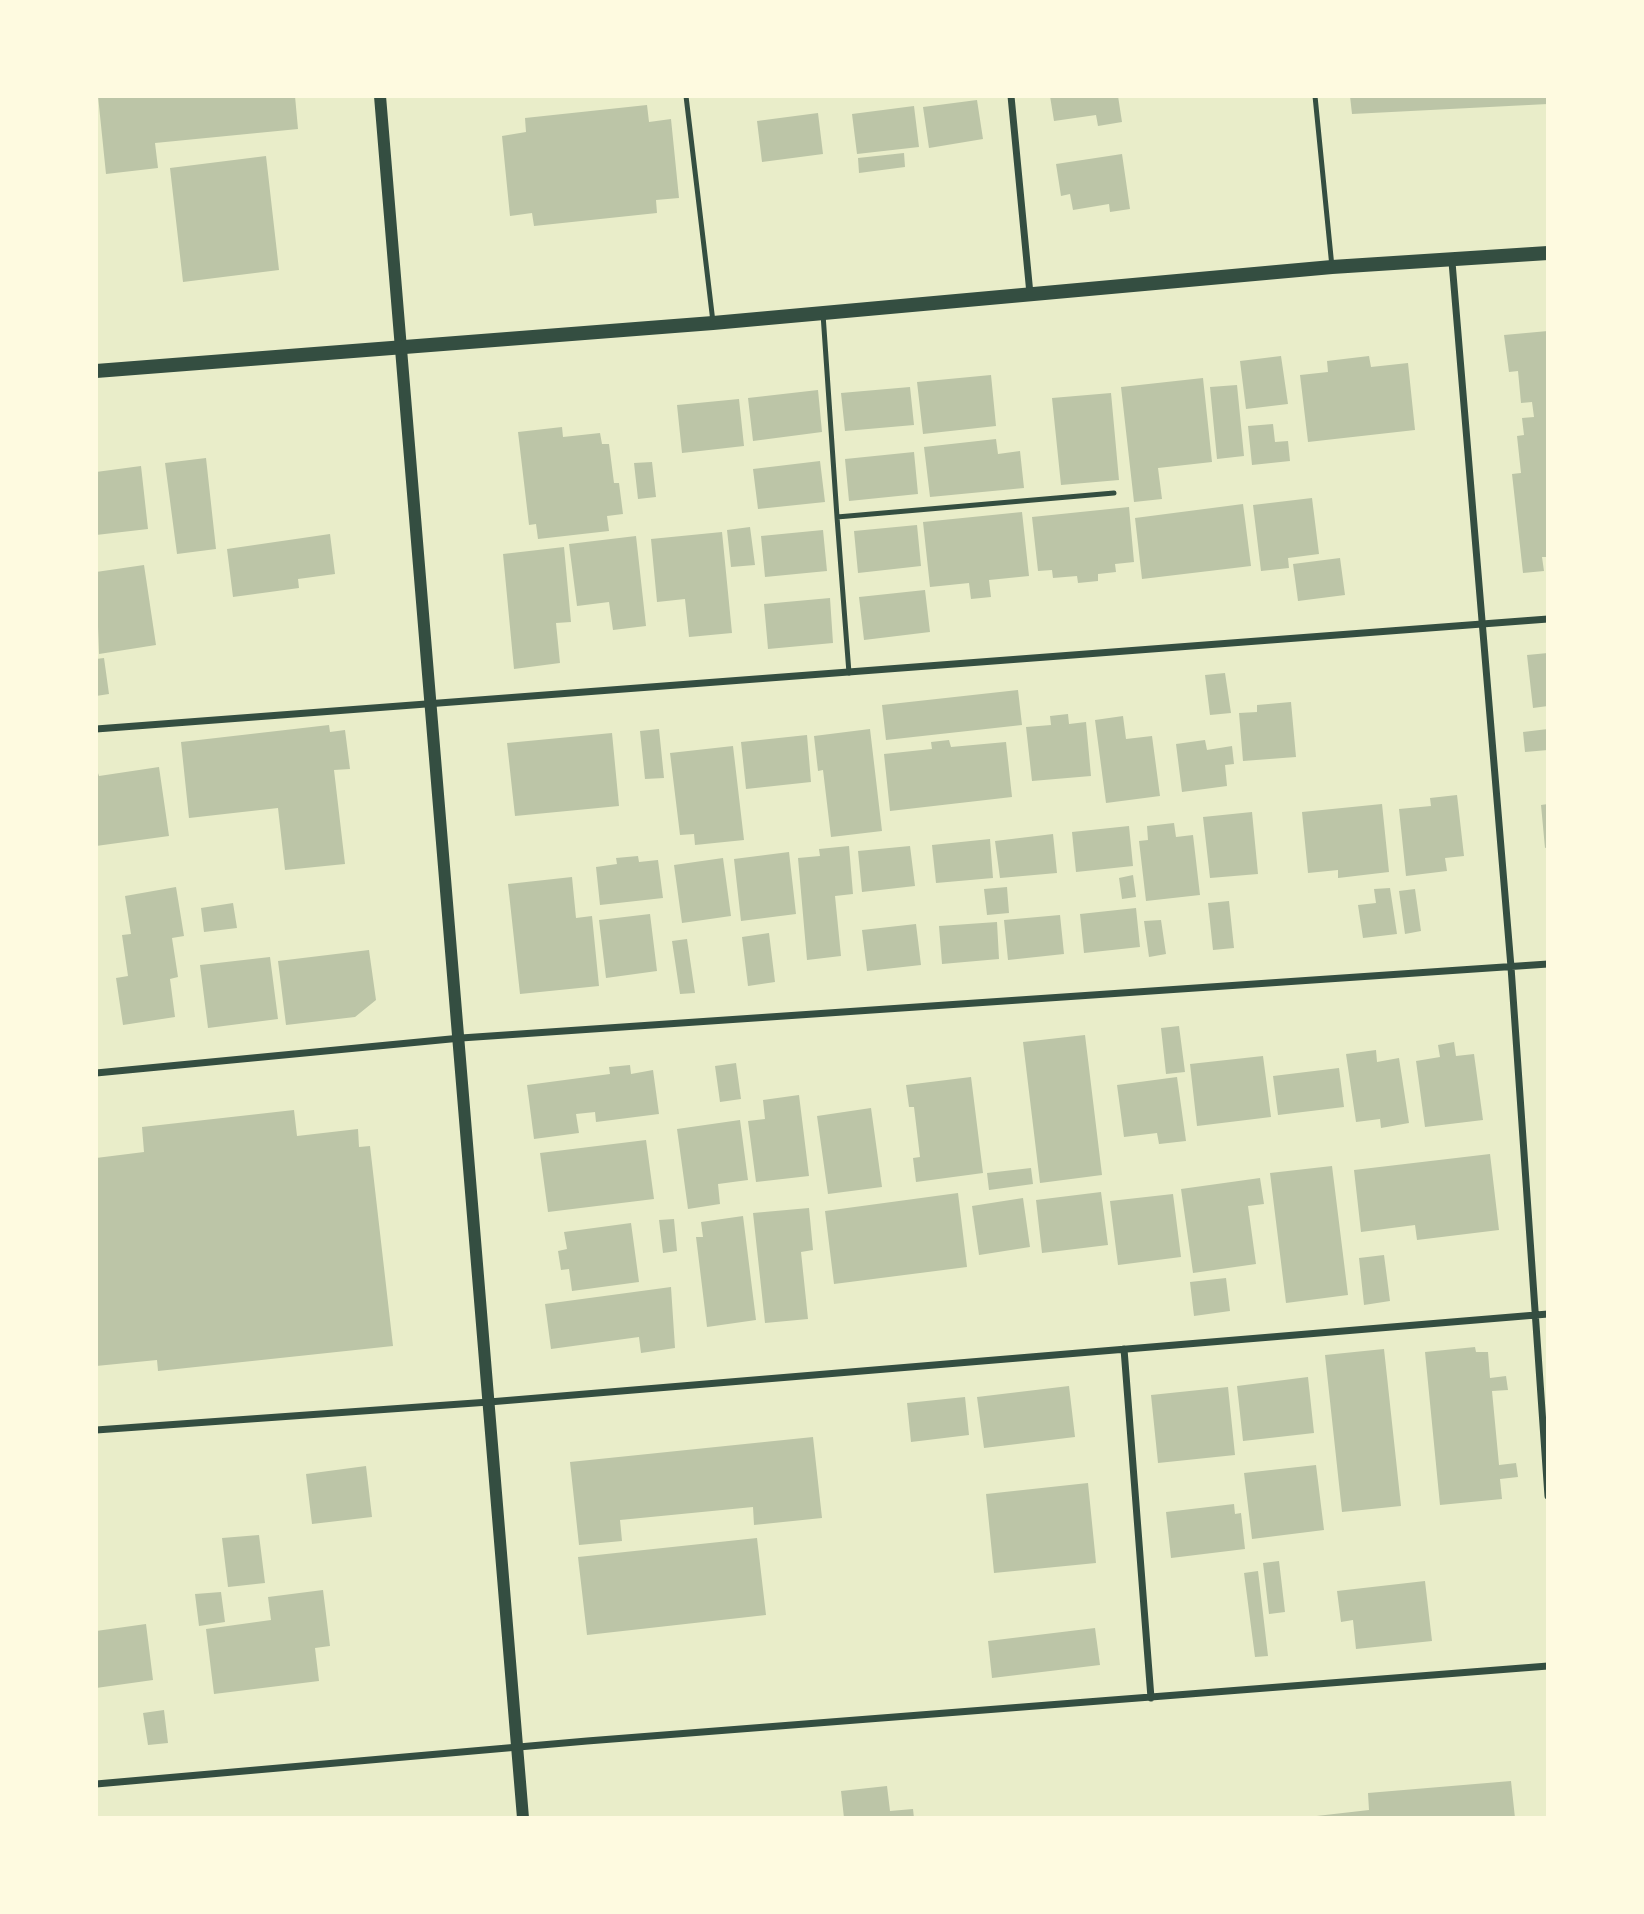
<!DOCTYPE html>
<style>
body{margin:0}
#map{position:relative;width:1644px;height:1914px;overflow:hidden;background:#e9edc9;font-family:Helvetica,sans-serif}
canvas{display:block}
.frame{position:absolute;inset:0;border:98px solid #fefae0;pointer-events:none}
</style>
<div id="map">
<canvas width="1644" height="1914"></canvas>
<div class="frame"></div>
</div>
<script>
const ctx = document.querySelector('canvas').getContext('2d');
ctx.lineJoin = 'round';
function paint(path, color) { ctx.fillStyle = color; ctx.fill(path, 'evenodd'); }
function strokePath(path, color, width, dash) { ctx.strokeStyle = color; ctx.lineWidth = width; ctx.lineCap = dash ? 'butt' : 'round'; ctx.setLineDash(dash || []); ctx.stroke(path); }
paint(new Path2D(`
 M98,96H295L298,129L155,143L158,168L106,174Z
 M1050,96H1118L1122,122L1098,126L1096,115L1054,121Z
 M1350,96H1548V104L1352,114Z
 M977,100L983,139L929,148L923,107Z
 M647,105L649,122L671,119L679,198L656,200L657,213L534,226L532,213L510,216L502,136L526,132L525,118Z
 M914,106L919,147L857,154L852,114Z
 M818,113L823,154L762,162L757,121Z
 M904,153L905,167L859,173L858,158Z
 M1122,154L1130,209L1110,212L1109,204L1073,210L1070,194L1061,196L1056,164Z
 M266,156L279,270L183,282L170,168Z
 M1548,331V557H1542L1544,571L1523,573L1512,474L1521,473L1517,436L1524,435L1522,418L1534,417L1532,402L1521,403L1518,371L1509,372L1504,335Z
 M1281,356L1288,404L1246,409L1240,361Z
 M1369,356L1371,367L1408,363L1415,430L1308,442L1300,375L1328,372L1327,361Z
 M991,375L996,426L923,434L917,382Z
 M1203,378L1212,462L1158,468L1162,499L1134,502L1121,387Z
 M1237,385L1244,456L1217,459L1210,387Z
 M910,387L914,425L845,431L841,393Z
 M818,390L822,432L753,441L748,398Z
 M1111,393L1119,480L1061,485L1052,398Z
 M739,399L744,446L682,453L677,405Z
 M1273,424L1275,442L1288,441L1290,461L1252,465L1248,426Z
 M562,427L563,437L600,433L602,444H609L614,483H619L623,514L607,516L609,531L538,539L536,524L529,525L518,432Z
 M996,439L998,454L1020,451L1024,488L930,497L924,447Z
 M914,452L918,494L849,501L845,459Z
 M206,458L216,549L177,554L165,463Z
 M820,461L825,502L758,509L753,469Z
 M652,462L656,497L638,499L634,463Z
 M141,466L148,529L96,535V472Z
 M1312,498L1319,554L1288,558L1289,568L1261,571L1253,505Z
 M1243,504L1251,566L1142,579L1135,518Z
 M1129,507L1134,562L1115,564L1116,572L1098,574V581L1078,583L1077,576L1053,578L1052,570L1038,571L1032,517Z
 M1022,512L1029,576L989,580L991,597L971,599L969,583L930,587L923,522Z
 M917,525L921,566L858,573L854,531Z
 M750,527L755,565L731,567L727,530Z
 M823,530L827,571L765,577L761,536Z
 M722,532L732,633L689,637L685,599L657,602L651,539Z
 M330,534L335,574L298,579L299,588L233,597L227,549Z
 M636,536L646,626L613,630L609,602L577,606L569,544Z
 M564,547L571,622L556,623L560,663L514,669L503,554Z
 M1340,558L1345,595L1298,601L1293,564Z
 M144,565L156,645L99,654L96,572Z
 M925,590L930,632L864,640L859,597Z
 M830,598L833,643L768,649L764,604Z
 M1548,653V706L1533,708L1527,655Z
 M104,658L109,694L96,696V659Z
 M1225,673L1231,713L1210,715L1205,675Z
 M1018,690L1022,725L886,740L882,705Z
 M1291,702L1296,757L1243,761L1239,713L1257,712V705Z
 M1068,714L1069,724L1086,722L1091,776L1032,781L1026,727L1051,725L1050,716Z
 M1123,716L1126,739L1152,736L1160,796L1106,803L1095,720Z
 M329,725L330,732L345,730L350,769L334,770L345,864L285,870L278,808L189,818L181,742Z
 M659,729L664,778L645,779L640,731Z
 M870,729L882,831L831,837L823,770L818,771L814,736Z
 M1548,729V750L1525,752L1523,732Z
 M612,733L619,806L515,816L507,743Z
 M807,735L811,782L746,789L741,742Z
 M949,740L951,747L1006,742L1012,797L890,811L884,754L932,749L931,742Z
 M1205,740L1207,750L1232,746L1234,764L1225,765L1227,786L1182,792L1176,744Z
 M733,746L744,840L695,845L694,834L680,835L670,753Z
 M96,767L99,776L159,767L169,836L96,846Z
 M1457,795L1464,856L1445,858L1447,871L1406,876L1399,809L1431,806L1430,798Z
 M1382,804L1389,872L1338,878V870L1308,873L1302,812Z
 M1548,804V847L1545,848L1541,805Z
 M1252,812L1258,874L1210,878L1203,817Z
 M1174,823L1176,837L1193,835L1200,895L1146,901L1139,841L1148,840L1147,826Z
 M1129,826L1133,866L1076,872L1072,832Z
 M1053,834L1057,873L1000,878L995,841Z
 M990,839L993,878L936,883L932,845Z
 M849,846L853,894L835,896L841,956L807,960L798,858L820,856L819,849Z
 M910,846L915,886L862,892L858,851Z
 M789,852L796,914L741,921L734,859Z
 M638,856L639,862L658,860L663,898L600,905L596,867L617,864L616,858Z
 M723,858L731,916L682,923L674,865Z
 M1133,875L1136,897L1122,899L1119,878Z
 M572,877L576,918L592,916L599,986L520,994L508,884Z
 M176,887L184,936L172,938L178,977L170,979L175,1017L123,1025L116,978L128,976L122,935L131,934L125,896Z
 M1007,887L1009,913L987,915L984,889Z
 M1390,888L1397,934L1363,938L1358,905L1376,903L1374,889Z
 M1415,889L1421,931L1405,934L1399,891Z
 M1229,901L1234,948L1213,950L1208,903Z
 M233,903L237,928L204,932L201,908Z
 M1136,908L1140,947L1084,953L1080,914Z
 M650,914L657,971L606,978L599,920Z
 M1060,915L1064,954L1008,960L1004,920Z
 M1161,920L1166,954L1149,957L1144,921Z
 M997,922L999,959L942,964L939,926Z
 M916,924L921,965L867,971L862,930Z
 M769,933L775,982L748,986L742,937Z
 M687,939L695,993L680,994L672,941Z
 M369,950L376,1000L355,1017L286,1025L278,961Z
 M270,957L278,1019L208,1028L200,965Z
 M1179,1026L1185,1072L1166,1074L1161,1028Z
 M1085,1035L1102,1175L1040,1183L1023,1042Z
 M1454,1042L1456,1056L1474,1054L1483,1120L1425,1127L1416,1061L1440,1057L1438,1045Z
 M1376,1050L1377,1062L1399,1058L1409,1123L1381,1128L1380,1119L1356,1122L1346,1054Z
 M1263,1056L1271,1117L1197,1126L1190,1064Z
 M736,1063L741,1099L720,1102L715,1066Z
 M630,1065L631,1074L653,1070L659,1114L596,1122L595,1112L576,1114L579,1133L534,1139L527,1085L610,1074L609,1067Z
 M1339,1068L1344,1107L1278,1115L1273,1076Z
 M971,1077L983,1173L916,1182L913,1158L920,1157L914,1107H909L906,1085Z
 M1177,1077L1186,1141L1159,1144L1157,1133L1124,1137L1117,1085Z
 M799,1095L809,1176L756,1182L748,1121L765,1119L763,1100Z
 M871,1108L882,1187L828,1194L817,1116Z
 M294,1110L297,1136L358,1129L359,1147L370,1146L393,1346L158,1371L157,1360L96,1366V1158L144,1152L142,1127Z
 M740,1120L748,1180L718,1184L720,1204L688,1209L677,1129Z
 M646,1140L654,1199L548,1212L540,1153Z
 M1490,1154L1499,1230L1417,1240L1415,1225L1361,1232L1354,1170Z
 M1332,1166L1348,1295L1286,1303L1270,1173Z
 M1031,1168L1033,1184L989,1190L987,1173Z
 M1260,1178L1264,1204L1248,1206L1256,1264L1193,1273L1181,1189Z
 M1101,1192L1108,1245L1042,1253L1036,1200Z
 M958,1193L967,1267L834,1284L825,1211Z
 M1173,1194L1181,1257L1118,1265L1110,1201Z
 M1023,1198L1030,1247L979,1255L972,1206Z
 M809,1208L813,1250L801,1252L808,1319L765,1323L753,1213Z
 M743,1216L756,1320L707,1327L696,1237H703L701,1222Z
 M674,1219L677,1251L663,1253L659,1220Z
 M631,1223L639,1282L572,1291L569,1269L561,1270L558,1251L567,1249L564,1232Z
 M1384,1255L1390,1301L1364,1305L1359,1258Z
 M1226,1278L1230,1311L1194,1316L1190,1282Z
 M671,1287L675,1348L641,1353L639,1337L551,1349L545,1304Z
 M1475,1347L1476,1352H1488L1490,1378L1506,1376L1508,1390L1492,1391L1499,1465L1516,1463L1518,1477L1500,1479L1502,1499L1440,1505L1425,1352Z
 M1384,1349L1401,1506L1342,1512L1325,1355Z
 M1308,1377L1314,1433L1243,1441L1237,1386Z
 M1069,1386L1075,1437L984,1448L977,1397Z
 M1228,1387L1235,1455L1158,1463L1151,1395Z
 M965,1397L969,1435L911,1442L907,1403Z
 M813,1437L822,1518L754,1525L753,1507L620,1520L622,1541L579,1545L570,1462Z
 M1316,1465L1324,1530L1252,1539L1244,1473Z
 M366,1466L372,1517L312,1524L306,1474Z
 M1088,1483L1096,1563L994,1573L986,1494Z
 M1234,1504L1235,1514L1241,1513L1245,1549L1171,1558L1166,1512Z
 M259,1535L265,1583L228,1587L222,1538Z
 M757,1538L766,1615L587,1635L578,1557Z
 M1279,1561L1285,1612L1269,1614L1263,1563Z
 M1258,1571L1268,1656L1255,1657L1244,1573Z
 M1425,1581L1432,1641L1356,1649L1353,1620L1341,1622L1337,1591Z
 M323,1590L330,1646L315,1648L319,1681L214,1694L206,1629L271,1620L268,1597Z
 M221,1592L225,1622L199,1626L195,1594Z
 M146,1624L153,1680L96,1688V1631Z
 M1095,1628L1100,1665L992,1678L988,1641Z
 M164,1710L168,1743L148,1745L143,1713Z
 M1511,1781L1515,1818H1299L1369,1810L1368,1793Z
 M887,1786L890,1811L913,1809L914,1818H844L841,1791Z`), '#bcc5a7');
strokePath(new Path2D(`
 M686,96L713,322
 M1315,96L1332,267
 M823,314L837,517
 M849,673L837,517L1114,493`), '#344e41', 5);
strokePath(new Path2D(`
 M1011,96L1030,294
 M1452,262L1511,967L1548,1496
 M96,729L1548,619
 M96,1073L461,1038L1548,964
 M1124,1349L1151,1698
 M96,1430L489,1402L1548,1314
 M96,1784L587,1741L1548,1666`), '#344e41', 7);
strokePath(new Path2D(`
 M380,96L523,1818`), '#344e41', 12);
strokePath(new Path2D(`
 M96,371L713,323L1332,267L1548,253`), '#344e41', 14);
</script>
